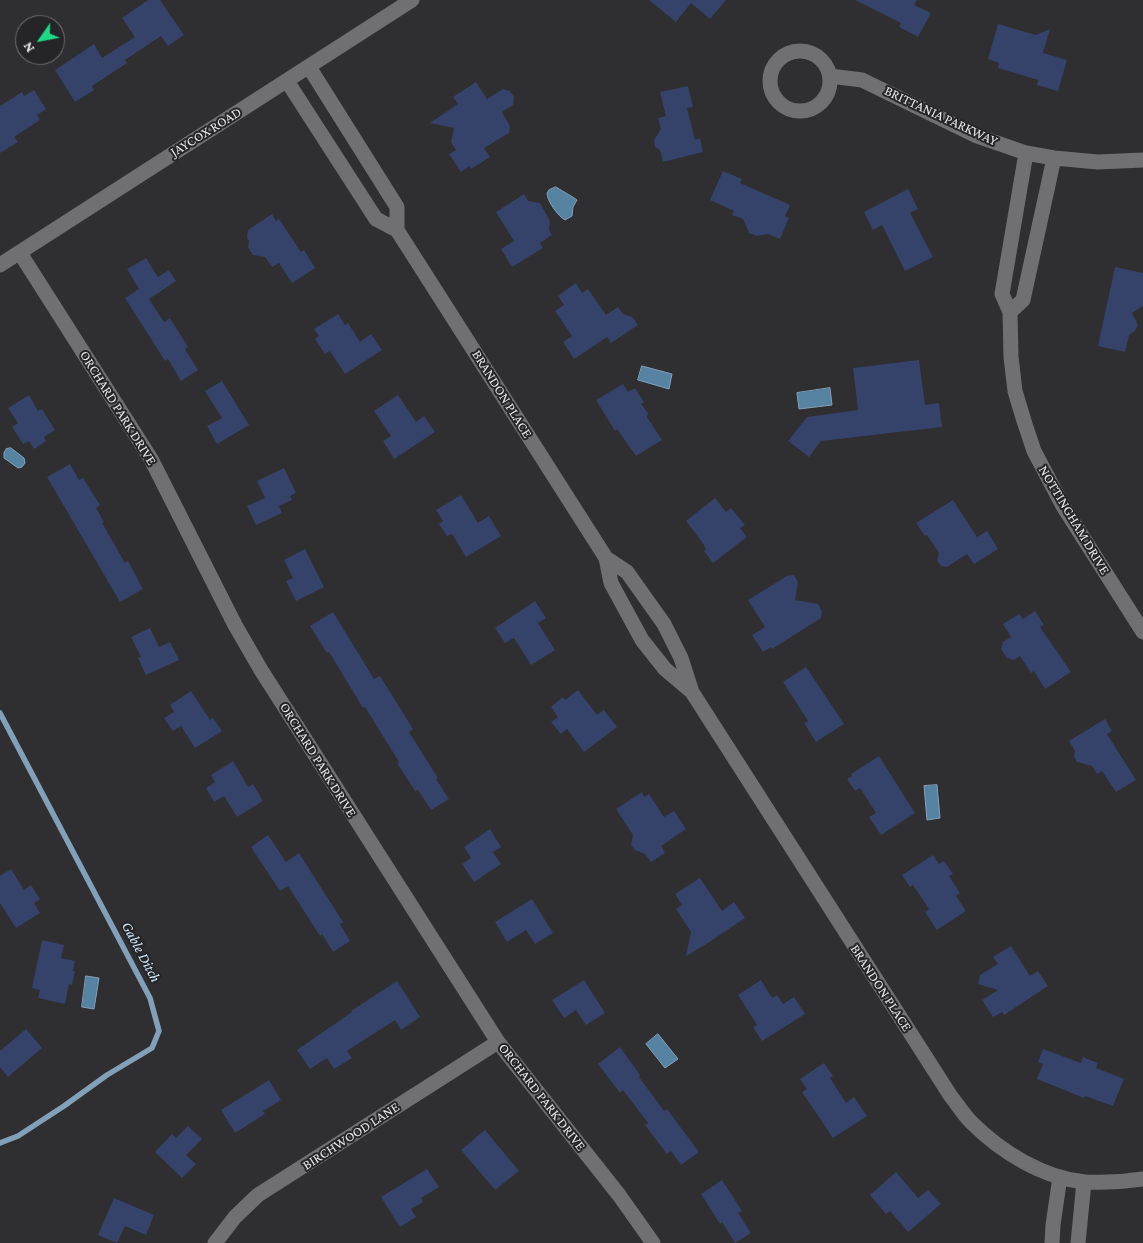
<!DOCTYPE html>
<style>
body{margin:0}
#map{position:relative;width:1143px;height:1243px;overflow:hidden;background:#2f2e31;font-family:"Crimson Pro",serif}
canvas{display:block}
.north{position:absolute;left:15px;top:15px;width:50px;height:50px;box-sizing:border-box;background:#252427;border:1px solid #737274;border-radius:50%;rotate:237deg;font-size:14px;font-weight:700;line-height:20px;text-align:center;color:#e7e6e8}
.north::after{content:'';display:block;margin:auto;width:18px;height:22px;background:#1ed888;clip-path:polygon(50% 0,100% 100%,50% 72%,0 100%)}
</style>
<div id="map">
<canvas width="1143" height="1243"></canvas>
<div class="north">N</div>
</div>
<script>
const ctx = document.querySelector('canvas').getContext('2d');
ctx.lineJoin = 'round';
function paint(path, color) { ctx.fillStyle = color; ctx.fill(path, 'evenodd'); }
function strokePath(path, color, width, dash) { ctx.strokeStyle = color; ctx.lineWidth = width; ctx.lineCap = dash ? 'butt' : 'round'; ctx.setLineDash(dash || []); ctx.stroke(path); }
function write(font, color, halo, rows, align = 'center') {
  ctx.font = font + ' "Crimson Pro",serif'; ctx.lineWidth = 4; ctx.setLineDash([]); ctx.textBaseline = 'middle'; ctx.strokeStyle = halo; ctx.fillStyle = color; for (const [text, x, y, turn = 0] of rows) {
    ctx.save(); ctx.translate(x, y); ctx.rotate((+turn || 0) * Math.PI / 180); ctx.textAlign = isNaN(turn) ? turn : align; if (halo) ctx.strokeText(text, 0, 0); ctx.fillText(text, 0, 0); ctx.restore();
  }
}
const water = new Path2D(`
 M556,187C557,188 575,198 577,200L573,207L572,216L565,220C558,216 547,201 547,193L549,190Z
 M642,366L672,374L669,389L638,380Z
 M830,388L832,405L799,409L797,393Z
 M11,448L24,458L25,463L22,467L18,468L4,458V453L6,449Z
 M937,785L940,818L927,820L924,786Z
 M86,976L99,978L94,1009L82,1007Z
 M658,1034L678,1059L665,1068L646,1044Z`);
paint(water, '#5783a3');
strokePath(water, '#82a1b8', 1);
strokePath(new Path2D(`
 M0,713L150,998L159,1031L152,1048L107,1075L64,1106L18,1136L0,1143`), '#82a1b8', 5.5);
paint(new Path2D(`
 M148,0H160L184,35L168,46L161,36L125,60L127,63L92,86L94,90L75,102L55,70L94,44L102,58L135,37L122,18Z
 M649,0H726L710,19L691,3L676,22Z
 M855,0H917L914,5L931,13L918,37L899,27L901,23Z
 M998,24L1036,35L1050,29L1043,53L1067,60L1058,91L1037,85L1038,80L998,68L999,63L988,59Z
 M476,82L487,99L503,89L510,91L514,97L513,105L502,112L510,126L509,133L484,148L490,157L471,169L469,166L461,172L449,154L456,150L451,142L454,128L430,123L458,104L453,97Z
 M688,86L693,107L687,108L695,140L700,138L703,152L663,162L660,150L655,147L654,140L661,129L658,118L666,116L660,92Z
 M34,90L46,109L37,115L40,120L14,137L18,142L0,153V106L22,92L24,96Z
 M723,171L742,179L740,183L790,205L785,216L789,218L780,239L768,234L757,236L749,233L743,219L732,215L734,211L710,200Z
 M908,189L918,209L910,213L933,257L905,271L882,225L873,230L864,212Z
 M524,194L528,201L540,203L550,221L549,230L552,235L540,243L543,248L512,267L501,249L514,241L496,212Z
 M272,214L276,221L279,219L301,252L304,250L315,268L292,283L279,263L272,267L265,257L253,255L248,247L249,241L247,237L248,230Z
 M146,258L158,277L169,270L176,281L149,299L164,322L170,318L188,347L185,349L198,370L181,381L168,359L165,361L125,298L139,289L127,269Z
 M1115,267L1143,273V306L1132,313L1138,325L1135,331L1129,335L1125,352L1098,346Z
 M576,283L582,293L588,289L606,315L618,307L623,314L632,317L638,325L611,343L607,337L574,359L563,342L572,336L555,311L564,305L558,296Z
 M338,314L345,325L348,323L360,342L371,334L382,350L345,374L330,351L325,354L315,339L319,336L314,329Z
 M919,360L925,405L939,403L942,427L821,441L809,457L788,441L807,417L858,410L853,368Z
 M222,381L249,425L217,444L207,426L222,418L205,391Z
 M623,384L628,392L635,388L644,402L641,404L648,413L647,417L662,440L636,456L617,429L615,431L596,400Z
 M29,395L38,411L42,409L55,430L44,437L46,441L34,449L29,441L23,444L12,427L18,423L8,408Z
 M398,395L416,422L424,416L435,432L394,459L383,441L391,436L374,411Z
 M70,464L79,480L83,478L100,505L96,508L104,522L102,523L125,563L128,561L143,589L120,602L47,477Z
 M284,468L296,493L290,496L292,500L279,506L282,513L256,525L247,506L265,498L257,481Z
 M461,495L478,523L489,516L501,536L466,557L452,534L447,536L439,524L443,521L436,510Z
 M715,498L726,512L731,508L745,525L740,528L747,537L713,563L704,551L706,549L702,542L686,521Z
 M953,500L977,537L987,531L998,549L974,564L967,554L947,567L941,566L937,560L939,553L927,535L925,536L916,523Z
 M305,549L324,587L296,601L286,581L293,578L284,560Z
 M794,575L798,582L795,600L818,604L822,611L821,618L772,649L771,647L763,652L752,635L765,627L748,600L787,576Z
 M535,601L546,618L538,623L555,650L531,665L514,638L505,643L495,628Z
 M1035,611L1044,625L1040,627L1071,672L1045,689L1034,671L1031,673L1020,656L1014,660L1007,658L1001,649L1003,642L1011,637L1003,624L1019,614L1023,619Z
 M333,612L374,679L380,676L413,729L409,732L438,778L436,779L449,799L431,810L418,790L415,791L397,763L399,762L365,707L363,708L329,652L327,653L310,626Z
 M150,628L159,647L170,642L179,660L146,675L138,658L141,657L131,637Z
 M806,667L844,724L816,742L804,723L808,721L783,682Z
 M578,690L597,715L604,710L617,727L584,752L567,729L561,734L551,722L558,717L551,707L563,697L565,700Z
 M191,691L210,720L213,718L222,731L195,748L181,726L173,731L164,718L174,712L170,705Z
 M1105,719L1112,731L1107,734L1136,780L1116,792L1102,771L1097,774L1092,766L1077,762L1074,757L1075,751L1069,741Z
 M879,756L915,813L881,835L869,817L876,813L860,788L855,791L847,779L852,776L851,774Z
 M233,761L248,787L253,784L263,801L237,817L224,796L214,802L206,788L215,782L211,775Z
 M642,792L644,797L649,794L664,817L674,811L686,829L661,846L665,853L651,862L645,854L635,850L631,845L633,835L616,809Z
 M490,829L501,847L493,852L501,864L474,882L462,864L471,858L464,847Z
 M268,835L286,862L299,853L343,922L340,924L350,941L333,952L322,934L320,936L288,886L280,891L251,847Z
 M933,855L939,864L944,861L953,874L949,876L960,893L956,896L966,911L937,930L925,912L929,909L913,885L910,887L902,875Z
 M11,869L24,890L31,885L40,899L34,903L40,913L16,928L0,903V876Z
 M700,878L722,911L734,902L745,918L708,943L686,956L691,932L676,909L682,905L675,894Z
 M532,899L553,933L535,944L526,930L507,942L495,922Z
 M42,940L64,945L61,958L75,961L73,971H75L72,985L69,984L65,1004L38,998L40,990L32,988Z
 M1011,946L1030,976L1038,971L1048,986L1004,1015L1002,1012L993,1017L982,1000L998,990L978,984L980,975L998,964L993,957Z
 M584,980L605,1013L586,1025L576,1010L564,1018L552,1000Z
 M761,980L772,998L777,995L783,1004L794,997L805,1014L762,1041L753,1027L757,1025L738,995Z
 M397,981L420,1017L401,1030L395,1020L347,1051L352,1058L334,1069L327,1058L310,1069L297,1050L352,1012L351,1011Z
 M26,1029L42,1048L8,1077L0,1067V1051Z
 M620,1047L640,1075L639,1077L664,1111L667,1109L699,1152L681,1165L671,1151L667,1154L645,1125L648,1123L623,1090L620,1093L598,1064Z
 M1043,1049L1081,1063L1083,1057L1098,1063L1096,1068L1124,1079L1113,1106L1085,1096L1084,1098L1037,1079L1043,1064L1038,1062Z
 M824,1063L833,1076L830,1078L846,1103L854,1097L867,1116L833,1138L802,1092L807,1089L800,1079Z
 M269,1080L281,1100L263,1111L265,1114L235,1133L221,1110Z
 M188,1126L202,1139L186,1155L196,1164L182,1178L155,1152L172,1134L176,1138Z
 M485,1130L519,1171L495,1190L461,1150Z
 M427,1169L439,1187L421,1198L423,1202L411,1209L416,1217L400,1227L381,1197Z
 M896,1172L918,1198L928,1190L941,1204L908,1232L890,1211L886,1214L870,1195Z
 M722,1180L742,1211L738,1213L751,1233L735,1243L722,1222L720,1224L701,1194Z
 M114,1198L154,1215L146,1235L125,1226L117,1243L98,1235Z`), '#354269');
strokePath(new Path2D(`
 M770 81a30 30 0 1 1 60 0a30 30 0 1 1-60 0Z
 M309,67L397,207V230
 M830,76L862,80L977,136L1026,153L1054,158L1098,162L1143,160
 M287,81L376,219L397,230L606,558L611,583L642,640L665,669L691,691
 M1026,153L1002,294L1010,312L1011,357L1015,391L1024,421L1034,451L1063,506L1143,632
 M20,253L151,459L235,625L261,670L498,1042L619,1195L653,1243
 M0,265L412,0
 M1010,312L1023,300L1054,158
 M606,558L627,572L664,624L681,658L692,692L950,1095C957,1104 963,1114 971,1122C1001,1152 1043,1178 1085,1182C1105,1183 1124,1182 1143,1179
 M215,1243L235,1217L258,1195L498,1042
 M1052,1243L1053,1225L1060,1177
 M1078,1243L1084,1182`), '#706f72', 15);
write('14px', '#e7e6e8', '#252427', [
 ["BRITTANIA PARKWAY",941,116,25],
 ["JAYCOX ROAD",206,132,-32],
 ["BRANDON PLACE",502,394,58],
 ["ORCHARD PARK DRIVE",118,408,58],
 ["NOTTINGHAM DRIVE",1074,520,59],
 ["ORCHARD PARK DRIVE",318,760,58],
 ["BRANDON PLACE",881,988,57],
 ["ORCHARD PARK DRIVE",542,1097,52],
 ["BIRCHWOOD LANE",351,1136,-33]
]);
write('italic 15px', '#cee8fd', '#252427', [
 ["Gable Ditch",141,952,62]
]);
</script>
